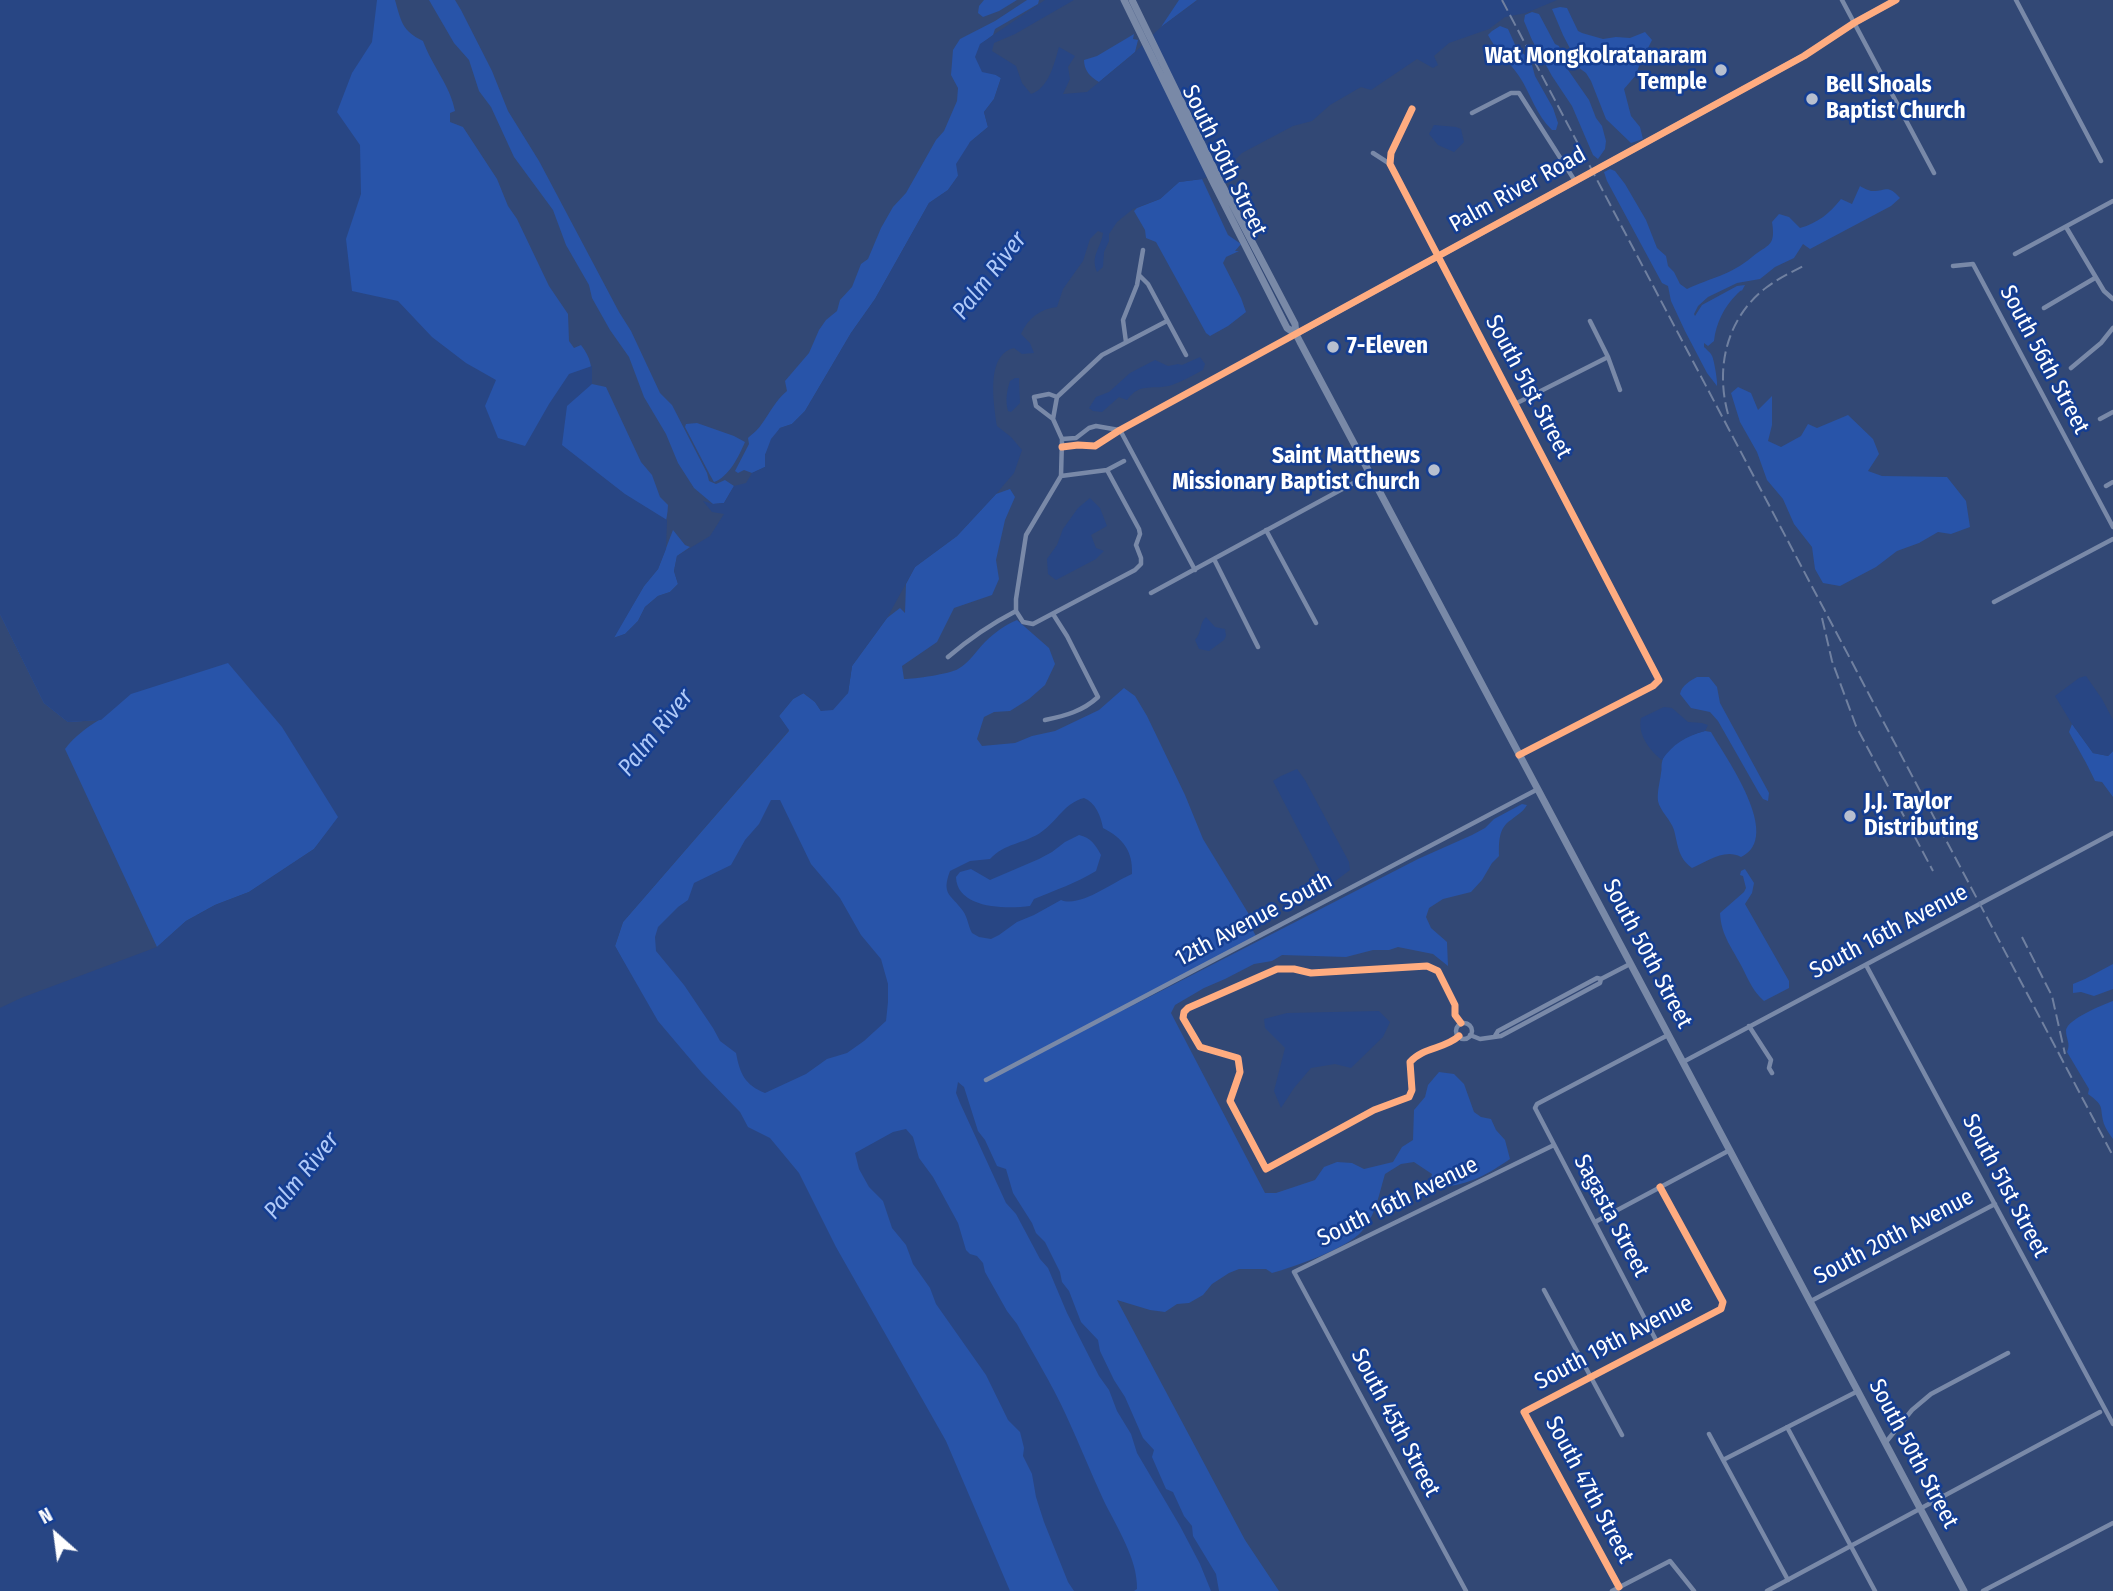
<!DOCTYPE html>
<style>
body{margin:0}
#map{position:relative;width:2113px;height:1591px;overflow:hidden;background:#324875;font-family:"Fira Sans Condensed",sans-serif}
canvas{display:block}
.north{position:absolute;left:21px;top:1500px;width:70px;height:70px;-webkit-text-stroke:5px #153e92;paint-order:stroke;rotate:332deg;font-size:19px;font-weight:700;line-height:28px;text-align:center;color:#fff}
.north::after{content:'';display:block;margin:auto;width:24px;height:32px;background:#fff;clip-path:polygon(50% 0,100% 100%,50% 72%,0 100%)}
</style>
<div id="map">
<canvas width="2113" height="1591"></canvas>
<div class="north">N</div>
</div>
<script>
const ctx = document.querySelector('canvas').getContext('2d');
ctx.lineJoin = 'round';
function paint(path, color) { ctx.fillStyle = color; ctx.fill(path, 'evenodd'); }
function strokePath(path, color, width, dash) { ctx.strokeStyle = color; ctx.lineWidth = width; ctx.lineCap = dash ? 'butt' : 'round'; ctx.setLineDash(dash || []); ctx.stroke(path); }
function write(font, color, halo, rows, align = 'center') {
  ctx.font = font + ' "Fira Sans Condensed",sans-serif'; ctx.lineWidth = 5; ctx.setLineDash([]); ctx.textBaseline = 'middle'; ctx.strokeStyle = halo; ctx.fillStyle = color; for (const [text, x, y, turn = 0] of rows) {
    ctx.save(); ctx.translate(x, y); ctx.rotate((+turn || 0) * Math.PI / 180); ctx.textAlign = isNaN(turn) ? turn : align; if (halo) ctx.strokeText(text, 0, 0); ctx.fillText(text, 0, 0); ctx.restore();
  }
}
paint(new Path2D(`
 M0,0H395C401,21 402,31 423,41C432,66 450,85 455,111L450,113V122L463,127L497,179L508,206L517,219L549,286L568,314L569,341L574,348L581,345C591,358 592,367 592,384L606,387L641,462L652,475L660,497L668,505C667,540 644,563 625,590Z
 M429,0H455L461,10L492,71L508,111L539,161L619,312L631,331L660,393L672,405L707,473L709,481L716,484L725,480L734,486L724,503L713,504L694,488L678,463L666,434L644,397L629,357L610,330L592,298L589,285L566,245L553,210L514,157L491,107L479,91L469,60L454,43Z
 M984,0H1017L999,11L983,17L978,13L979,6Z
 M1027,0H1039L1038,4L995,29L993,35L980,45L996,75L1001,78L994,99L984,112L988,127L970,142L958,176L948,190L929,203L875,299L851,333L805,411L792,424L780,428L765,455V467L752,473L744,470L738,473L735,471L749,444L748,438C752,434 758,430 761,425C770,413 775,401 787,391L785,381L809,353L819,330L826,320L837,311L840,300L852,287L861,264L868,259L881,228L893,207L906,193L936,140L944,131L957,101L958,88L951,75L953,50L960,39L995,21Z
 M1179,0H1197L1161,27Z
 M1560,7L1567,8L1578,31L1582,33L1603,39L1616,37L1630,38L1645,32L1652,40L1639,66L1636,75L1624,89L1631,116L1640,127L1643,139L1631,143L1606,119L1591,81L1586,73L1578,67L1577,62L1563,35L1552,9Z
 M1532,12L1539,14L1555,44L1559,46L1566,67L1589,100L1596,118L1602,126L1606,141L1605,149L1598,159L1593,155L1572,106L1552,76L1532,40L1524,21L1525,15Z
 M1500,26L1508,29L1518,51L1524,54L1532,65L1535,76L1553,108L1558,123L1556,130H1552C1536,115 1531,94 1519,76C1510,63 1495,49 1488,35L1492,31Z
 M1134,34L1133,39L1138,40L1135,52L1099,82C1090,77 1084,70 1084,60L1097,56Z
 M1610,169L1615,171L1625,184L1646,220L1657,248L1666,256L1668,266L1674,272L1680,284L1687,289C1710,278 1731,275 1752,257C1768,244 1776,247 1772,222L1779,214L1789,217L1800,228C1818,223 1830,213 1841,199L1852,204L1860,186C1861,187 1870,191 1871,191C1886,192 1887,183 1900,198L1891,206L1810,249L1803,244L1794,258L1775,267L1760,279L1737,283L1708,297L1698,306L1694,314L1695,316L1702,305L1737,286L1745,285C1739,296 1745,286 1737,294C1724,307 1716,323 1714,341L1708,346L1704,343V347C1706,349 1711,353 1712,356C1714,359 1718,383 1717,386L1707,373L1685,331L1671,301L1668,286L1662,283L1607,181L1604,172Z
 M1202,179L1228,235L1241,244L1235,251H1239L1226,257L1223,263L1241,298L1246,312L1228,326L1210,336L1206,333L1156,242L1146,238L1145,230L1134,211L1137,208L1160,199L1179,182Z
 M0,333L322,757L339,817L314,849L249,892L215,905L186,921L157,947L65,749C75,736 86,728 99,720L68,722L44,703L0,614Z
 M1738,387L1751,393L1758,410L1772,396V425L1768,441L1781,447L1801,436L1808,424L1817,428L1848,415L1873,439L1879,454L1868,471L1882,476L1947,477L1966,501L1970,527L1951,534L1938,532L1919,543L1897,551L1876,567L1840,586L1823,583L1815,569L1812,547L1794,524L1783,499L1767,480L1757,452L1740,422L1731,393Z
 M697,423L734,436L745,442C739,456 729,477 714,482L710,475L685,427L686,424Z
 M1010,489L1015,497L1005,520L996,560L999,579L992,595L954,608L937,642L902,666L904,679C914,679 950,674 958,669C969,663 976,651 985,642C994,633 1005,625 1017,620L1049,648L1055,664L1045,685L1029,699L1010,711L994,712L984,717L977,739L982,746L1015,743L1032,736L1055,731L1099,710L1124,688L1135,696L1147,716L1185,795L1203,839L1253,921L1250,925L1257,938L1122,1011L1418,859L1472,835L1485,828L1494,819L1522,804L1527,805C1522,813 1518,814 1511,820C1498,828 1499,843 1499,856L1492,863L1482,880L1471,892L1443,899L1429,908L1426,917L1431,928L1447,942L1448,966L1433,954L1398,947L1389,950H1373L1346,957L1282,955L1272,961L1254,964L1225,979L1204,988L1175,1005L1171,1013L1265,1193H1276L1315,1180L1324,1167L1337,1162L1352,1163L1364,1169L1393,1162L1402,1147L1413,1140L1414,1110L1425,1097L1428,1085L1439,1072L1454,1074L1464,1084L1474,1112L1481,1117L1491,1119L1496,1130L1505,1140L1510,1159C1482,1178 1468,1185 1434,1188L1430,1182L1432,1174L1414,1162L1401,1164L1385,1174C1379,1194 1376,1215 1362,1231C1348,1248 1294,1267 1272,1273L1266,1269H1239L1229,1273L1212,1284L1203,1295L1189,1303L1177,1304L1165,1312L1150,1310L1117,1300L1245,1540L1279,1591H962L615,946L623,922L789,731L779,716L793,699L803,693L815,702L821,711L848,693L852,666L887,618L900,608L905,613L906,584L915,567L957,536L996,494Z
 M673,530L685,545L690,547L677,556L674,571L678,584L670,592L658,596L645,607L638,621L625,634L613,638L644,586L658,569Z
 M1697,677H1709L1717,687L1720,703L1769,793L1768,801L1763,799L1759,793L1718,721L1710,712L1691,708L1680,694C1682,685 1690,681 1697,677Z
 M2072,724L2093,753L2108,756L2113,751V797L2102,782L2095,781C2087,763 2078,749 2069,732Z
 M1705,731L1711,732C1725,757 1784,837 1741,857C1724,848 1707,862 1692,868C1678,858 1678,845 1674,830C1671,820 1660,811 1658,801C1657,791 1660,782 1661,773C1662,769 1661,766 1662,762C1666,744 1689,735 1705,731Z
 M1745,869L1754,883L1752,893L1745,904L1789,981V988L1764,1001C1753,991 1749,981 1743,969C1733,949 1721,936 1720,913L1744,892L1746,888L1743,876L1740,875L1741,871Z
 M2113,964V989L2094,996L2081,992L2073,993V984L2085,979Z
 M2113,1001V1139C2110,1135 2106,1129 2104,1124C2099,1107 2106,1107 2088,1094L2089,1089L2067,1052C2071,1043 2066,1040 2066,1030C2068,1019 2102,1005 2113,1001Z`), '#2854a9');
paint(new Path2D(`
 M0,0H377L372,42L352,73L337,112L360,145L361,194L346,239L352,291L398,301L432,337L466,363L496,380L485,406L498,438L525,446L549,404L569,374L592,366V384L567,406L562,445L625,494L667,520L666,549L658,569L644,586L614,638L625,634L638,621L645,607L658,596L670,592L678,584L674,571L677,556L710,536L724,514L712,512L703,501L713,504L724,503L734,486L746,483L752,473L765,467V455L771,439L780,428L792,424L805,411L851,333L875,299L929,203L948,190L958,176L956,164L970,142L988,127L984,112L994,99L1001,78L996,75L982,72L975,57L980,44L1045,0H1074L1015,34L994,43L992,51L1016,66L1022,83L1031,94C1049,88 1054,64 1059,47L1075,56L1068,67L1070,79L1063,94L1087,92L1132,55L1161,27L1198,0H1557L1526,13L1505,17L1489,29L1449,43L1434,56L1438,65L1433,68L1417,59L1371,90L1361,87L1330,105L1312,121L1293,126L1242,153L1225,170L1202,179L1179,182L1160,199L1133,209L1117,222L1109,234V241L1104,252L1103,267L1097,272C1090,256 1101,248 1103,233L1098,231L1090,239L1083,261L1063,289L1057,307C1040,309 1028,318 1021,334L1030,343L1034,353L1022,354L1014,348C985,355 994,404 997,426L1011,437L1022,450L1014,473L996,494L957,536L915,567L887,618L852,666L848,693L833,710L821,711L815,702L804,693L793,699L779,716L789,730L623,922L615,946L658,1021L702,1073L740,1112L748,1127L770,1138L799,1173L836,1247L946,1441L1010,1591H0V1008L21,998L157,947L186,921L215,905L249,892L314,849L338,817L282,727L228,663L131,694L101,720L68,722L44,703L0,614Z
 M1434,125L1456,127L1461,129L1464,142L1454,152L1438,145L1429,134Z
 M1200,357L1205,364L1203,370C1193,375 1183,381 1172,385C1152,391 1141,381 1127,400L1119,397L1102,412L1093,411L1089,408L1096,397L1109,392L1130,373L1155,360L1168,366L1178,364L1182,365Z
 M1015,378H1019L1020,403L1011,412L1008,411C1005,400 1007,391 1010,381Z
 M1090,498L1100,508L1107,526L1091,535L1096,548L1104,551L1096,559L1056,580L1048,574L1047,559L1057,545L1063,529L1078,508Z
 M1206,617L1215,627L1225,629L1226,636L1224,640L1209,651L1199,649L1195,640C1202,633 1199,623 1206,617Z
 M2086,676L2102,699L2113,720V751L2108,756L2093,753L2072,724L2055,696L2079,678Z
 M1664,707L1672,708L1688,722L1702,723L1708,725L1705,731C1686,736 1673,744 1662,760C1650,751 1637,734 1641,718Z
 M1297,769L1305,780L1349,862L1350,870L1330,885L1323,877L1273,781L1281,776Z
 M1084,798C1095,802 1101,816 1103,828C1123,838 1133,851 1132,874C1113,882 1080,908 1061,900L1034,915L1017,922L999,935L991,939L979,937L972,933C968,926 968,918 963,911C951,894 941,895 950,871L970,861L990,859C1005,843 1023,844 1040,833C1057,822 1064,803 1084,798ZM1079,835C1091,838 1095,844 1101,855L1096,871C1076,883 1056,890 1034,899L1030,906C1006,909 957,909 956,877L960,872L971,869L990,880L1039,859L1052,852L1065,842Z
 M771,800H780L811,864L840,898L861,935L881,959L888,984V1002L886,1021L864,1041L847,1053L827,1059L806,1074L765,1093C745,1085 740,1074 736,1053L720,1041L713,1028L684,985L656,951L655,937L658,927L678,907L688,900L694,883L731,865L745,840L759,824Z
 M1379,1011L1390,1022L1383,1037L1351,1068L1335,1064L1311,1068L1294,1088L1281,1108L1274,1091L1285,1048L1265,1028L1264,1019L1287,1013Z
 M958,1082L964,1087L978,1131L985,1140L997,1166L1006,1169L1013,1193L1032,1223L1036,1233L1045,1242L1060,1272L1062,1282L1069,1291L1081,1322L1098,1340L1100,1351L1114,1380L1125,1397L1143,1438L1154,1450L1152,1457L1166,1489L1173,1492L1184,1516L1192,1526L1193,1536L1216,1574L1219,1591H1211L1200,1564L1180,1526L1137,1453L1131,1434L1117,1411L1109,1390L1099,1376L1067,1313L1048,1268L1040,1259L1016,1214L1006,1203L960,1103L956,1093Z
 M906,1129L913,1137L919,1158L933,1177L958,1223L966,1250L970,1254L977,1256L983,1263L985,1272L1007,1311L1017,1324C1033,1354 1052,1384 1066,1415C1079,1443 1090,1471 1103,1499C1116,1526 1138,1559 1137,1589L1134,1591H1074L1068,1582L1044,1522L1036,1497L1032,1474L1023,1456L1024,1448L1020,1432L1008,1420L986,1375L936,1304L930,1288L913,1264L906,1245L892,1228L883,1201L869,1187L859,1169L855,1153L893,1132Z`), '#284684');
strokePath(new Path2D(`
 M1842,0L1934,173
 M2016,0L2101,161
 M1412,109L1391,153L1390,164L1659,680L1653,686L1520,754
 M1472,113L1511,93H1519L1575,181
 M1373,153L1390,164
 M2066,227L2104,291L2113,299
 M2015,254L2113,201
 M1953,266L1973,264L2113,527
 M1140,276L1148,284L1186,355
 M2044,308L2095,278
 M1590,321L1608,357L1620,390
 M1126,342L1123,320L1137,285L1143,250
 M2071,368L2101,343L2113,328
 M1515,404L1608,357
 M1053,419L1036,406L1034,397L1049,394L1057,397
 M2100,419L2113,412
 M1120,430L1195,570
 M1062,439L1076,438L1089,428L1096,426L1119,430
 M1062,447L1078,445L1095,446L1120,430L1296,334
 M1107,470L1139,529L1140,534L1136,545L1141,558V564L1135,570L1033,624L1023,622L1016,611V599L1026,535L1061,476L1062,439L1053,419L1057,397L1102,355L1167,321
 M1061,476L1107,470L1124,461
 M2106,486L2113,482
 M1266,530L1316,623
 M1214,559L1258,647
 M1151,593L1370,474
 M1994,602L2113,539
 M948,657C969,639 991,624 1016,611
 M1045,720C1065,716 1083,711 1098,697L1067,636L1053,614
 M1866,965L2113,1424
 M1456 1031a8 8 0 1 1 16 0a8 8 0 1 1-16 0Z
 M1749,1026L1771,1060L1769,1068L1772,1073
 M1470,1035L1480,1039L1501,1036L1600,983L1601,979L1630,964
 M1459,1036C1445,1049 1423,1047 1410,1062L1412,1090L1409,1097L1374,1110L1266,1169L1230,1101L1240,1072L1238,1058L1200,1047L1183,1018L1184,1012L1188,1008L1277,969H1294L1311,973L1427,966L1438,971L1455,1005V1015L1461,1023
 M1495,1036L1498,1031L1597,978L1601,979
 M1683,1062L2113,833
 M986,1080L1538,789
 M1595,1222L1730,1150
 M1544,1290L1622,1435
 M1811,1301L1995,1204
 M1657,1342L1535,1108L1537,1104L1668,1035
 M1787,1427L1875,1591
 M1709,1434L1788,1580
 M1886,1442L1912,1410L1931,1394L2008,1353
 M1723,1460L1858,1391
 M1619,1587L1524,1412L1721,1309L1723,1302L1660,1187
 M1466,1591L1294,1272L1554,1145
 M1612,1591L1670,1561L1694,1591
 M1767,1591L2100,1412
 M1983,1591L2113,1523`), '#7989a8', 4.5);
strokePath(new Path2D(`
 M1296,334L1804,56L1854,23L1896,0`), '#7684a5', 6);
strokePath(new Path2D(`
 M1124,0L1214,184L1287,328L1296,334
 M1132,0L1220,181L1295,324L1296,334L1300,342L1964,1591`), '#7989a7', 7);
strokePath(new Path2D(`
 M1502,0L2113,1156
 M1728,414C1715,367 1727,317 1767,287C1779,278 1792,272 1805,265
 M1822,618L1832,661L1856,726L1933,871
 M2022,937L2052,996L2065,1054`), '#7080a0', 2, [12, 5]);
strokePath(new Path2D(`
 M1412,109L1391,153L1390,164L1659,680L1653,686L1519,755
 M1062,447L1078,445L1095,446L1120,430L1804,56L1854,23L1896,0
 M1459,1036C1445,1049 1423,1047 1410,1062L1412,1090L1409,1097L1374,1110L1266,1169L1230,1101L1240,1072L1238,1058L1200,1047L1183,1018L1184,1012L1188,1008L1277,969H1294L1311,973L1427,966L1438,971L1455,1005V1015L1461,1023
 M1619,1587L1524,1412L1721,1309L1723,1302L1660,1187`), '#ffac80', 7);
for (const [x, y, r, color] of [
 [1721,70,7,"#b7bfcf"],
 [1812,99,7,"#b7bfcf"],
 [1333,347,7,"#b7bfcf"],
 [1434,470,7,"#b7bfcf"],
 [1850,816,7,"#b7bfcf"]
]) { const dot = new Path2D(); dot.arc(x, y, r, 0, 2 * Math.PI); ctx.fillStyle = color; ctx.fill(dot); strokePath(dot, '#153e92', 2.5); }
write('bold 23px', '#fff', '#153e92', [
 ["Wat Mongkolratanaram",1707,57,"right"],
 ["Temple",1707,83,"right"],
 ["Bell Shoals",1826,86],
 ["Baptist Church",1826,112],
 ["7-Eleven",1347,347],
 ["Saint Matthews",1420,457,"right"],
 ["Missionary Baptist Church",1420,483,"right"],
 ["J.J. Taylor",1864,803],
 ["Distributing",1864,829]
], 'left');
write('23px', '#fff', '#153e92', [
 ["South 50th Street",1224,161,64],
 ["Palm River Road",1518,190,-29],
 ["South 56th Street",2044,360,62],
 ["South 51st Street",1528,387,62],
 ["12th Avenue South",1254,920,-28],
 ["South 16th Avenue",1889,932,-28],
 ["South 50th Street",1647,954,62],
 ["South 51st Street",2005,1186,62],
 ["South 16th Avenue",1398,1202,-26],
 ["Sagasta Street",1611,1216,62],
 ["South 20th Avenue",1894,1237,-28],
 ["South 19th Avenue",1614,1343,-28],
 ["South 45th Street",1395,1423,62],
 ["South 50th Street",1913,1454,62],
 ["South 47th Street",1589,1490,62]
]);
write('italic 24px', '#afc9f8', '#153e92', [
 ["Palm River",990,276,-52],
 ["Palm River",656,733,-51],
 ["Palm River",302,1176,-51]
]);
</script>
